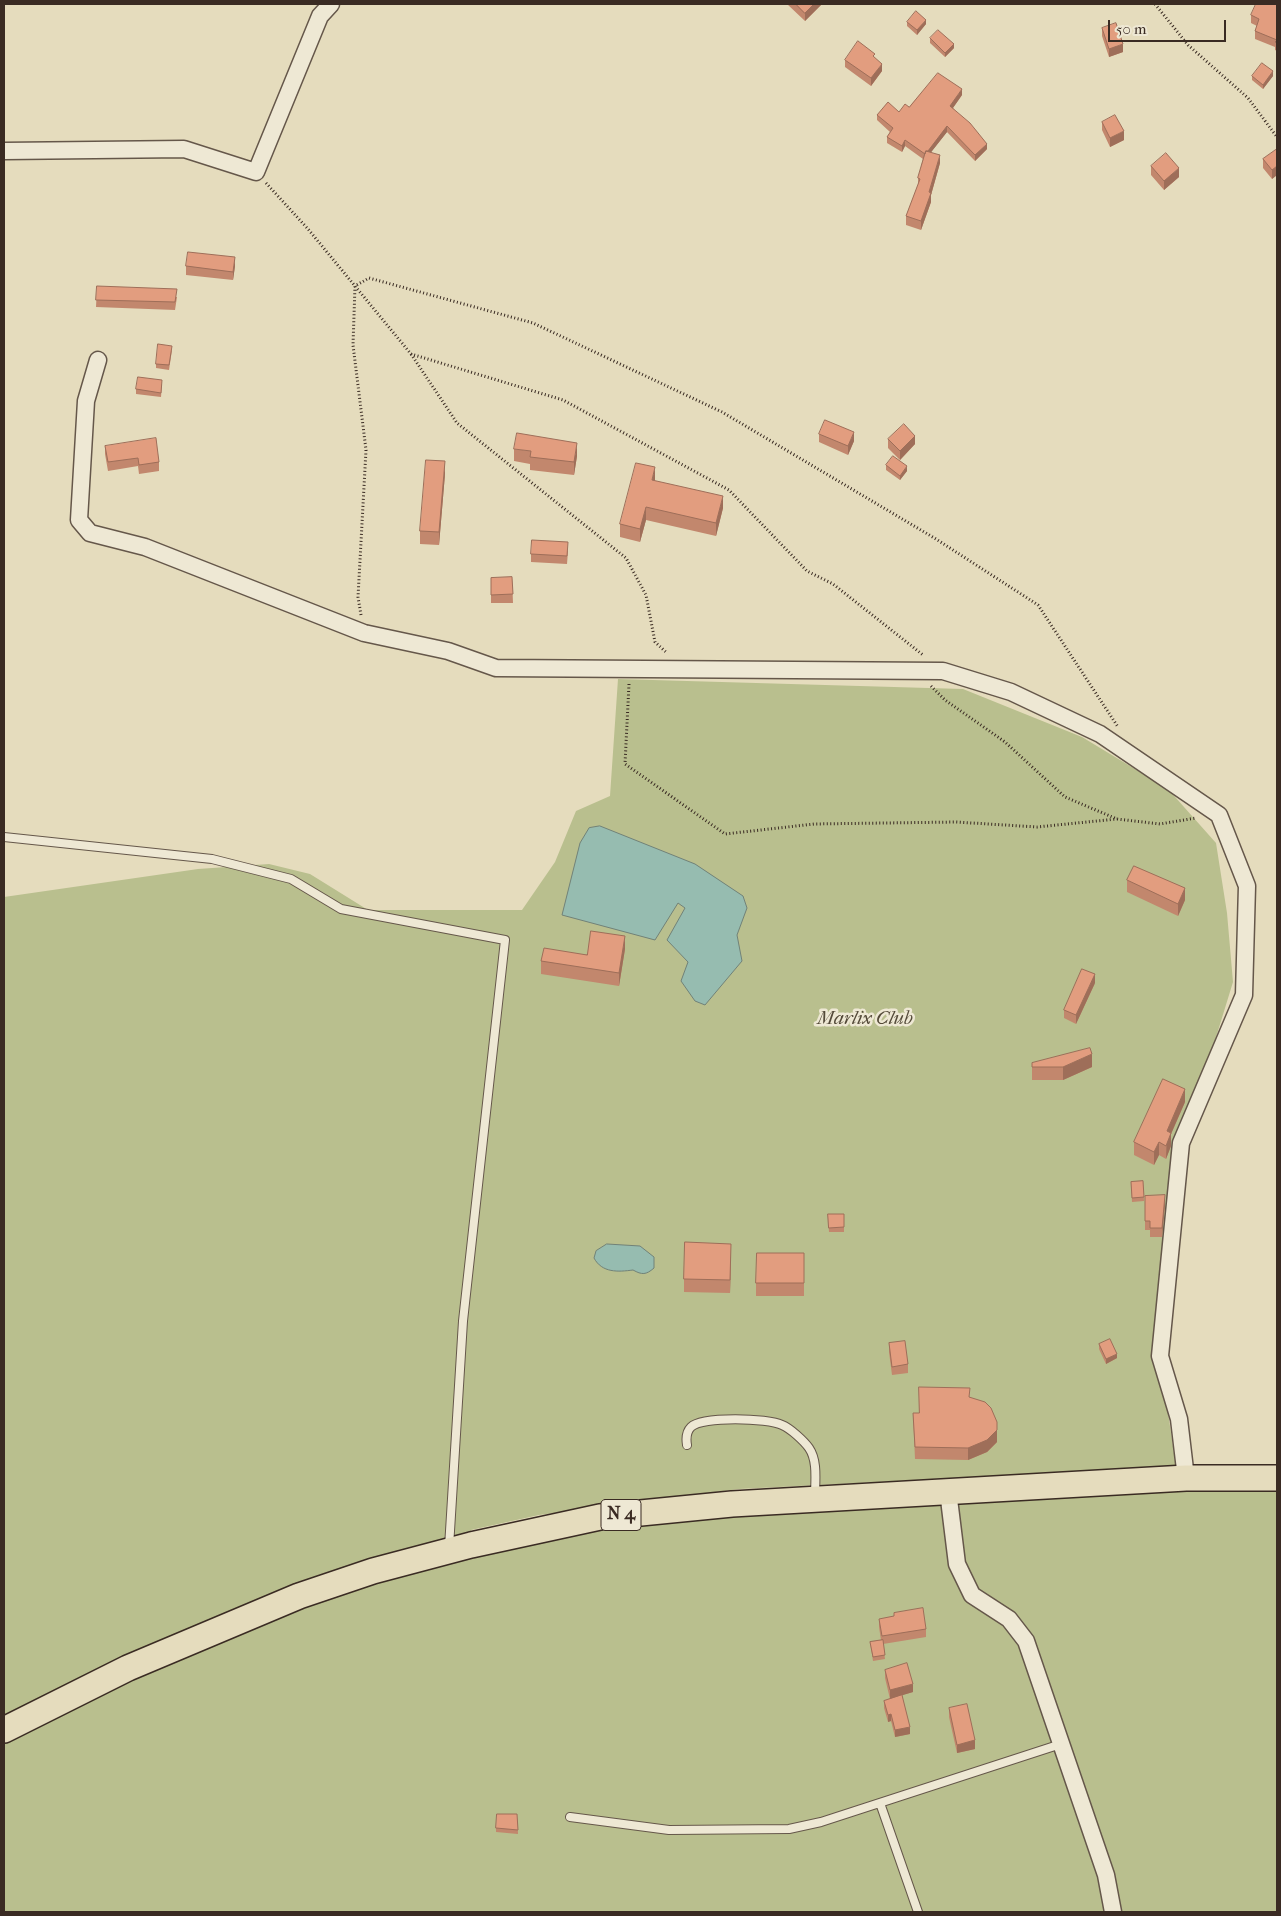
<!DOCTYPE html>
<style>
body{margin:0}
#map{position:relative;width:1281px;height:1916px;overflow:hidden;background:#e5dcbd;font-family:"IM FELL French Canon",serif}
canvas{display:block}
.frame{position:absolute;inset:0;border:5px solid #3a2b23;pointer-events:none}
.scale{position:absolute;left:1108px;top:20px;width:118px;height:22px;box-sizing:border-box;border:2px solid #3a2b23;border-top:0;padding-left:6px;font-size:15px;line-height:18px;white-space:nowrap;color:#3a2b23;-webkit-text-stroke:4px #eee8d4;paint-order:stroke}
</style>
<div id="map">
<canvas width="1281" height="1916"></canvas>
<div class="frame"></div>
<div class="scale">50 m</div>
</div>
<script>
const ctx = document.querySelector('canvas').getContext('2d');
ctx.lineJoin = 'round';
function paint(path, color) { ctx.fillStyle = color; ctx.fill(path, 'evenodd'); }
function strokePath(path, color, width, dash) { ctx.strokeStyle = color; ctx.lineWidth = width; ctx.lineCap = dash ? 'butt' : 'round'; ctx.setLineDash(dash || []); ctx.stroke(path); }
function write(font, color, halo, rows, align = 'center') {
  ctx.font = font + ' "IM FELL French Canon",serif'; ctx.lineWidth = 5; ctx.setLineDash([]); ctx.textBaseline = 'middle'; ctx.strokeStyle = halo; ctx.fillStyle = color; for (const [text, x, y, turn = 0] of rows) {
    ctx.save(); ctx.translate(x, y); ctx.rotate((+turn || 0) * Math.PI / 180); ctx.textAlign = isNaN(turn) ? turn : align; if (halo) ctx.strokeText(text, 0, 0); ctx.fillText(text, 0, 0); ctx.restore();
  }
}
paint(new Path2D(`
 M618,679L963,689L1082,737L1168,789L1216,843L1227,913L1233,982L1213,1047L1177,1138L1156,1331L1176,1467L739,1489L539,1515L471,1530V1544L655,1511L1277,1478V1912H4V897L198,869L269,864L310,874L368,910H522L555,862L576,811L610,796Z`), '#b9bf8e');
const water = new Path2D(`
 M600,826L695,864L743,896L747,908L737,935L742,961L705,1005L695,1001L681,981L688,962L667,940L685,908L678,903L655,940L562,915L580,843L589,828Z
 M607,1244L640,1246L654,1257V1268C646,1275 642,1275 633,1270C618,1272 602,1273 594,1258L596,1251Z`);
paint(water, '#96bcb0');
strokePath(water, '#718278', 1);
const lane = new Path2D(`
 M4,837L212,859L291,879L341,909L505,940L463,1321L449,1547
 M687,1445C686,1439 686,1432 691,1427C702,1416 768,1418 782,1425C790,1428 804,1441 809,1448C818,1461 815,1481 815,1497
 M880,1803L918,1912
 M570,1817L669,1830L789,1829L821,1822L1061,1744`);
const street = new Path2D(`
 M4,151L184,149L256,172L320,16L331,4
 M98,360L86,401L79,520L90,533L145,547L364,633L448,651L496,668L943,671L1011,692L1100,734L1219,815L1247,886L1244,995L1181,1143L1160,1356L1179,1419L1186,1478
 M948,1491L957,1564L972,1595L1009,1619L1026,1641L1106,1875L1113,1912`);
const primary = new Path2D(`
 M4,1730L128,1668L299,1596L373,1571L471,1545L600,1517L732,1504L1186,1478H1277`);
strokePath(lane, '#65574a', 10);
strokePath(street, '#65574a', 19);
strokePath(primary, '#3a2b23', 28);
strokePath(new Path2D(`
 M1155,4L1188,45L1248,98L1277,137
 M266,183L308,229L411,354L563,400L729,490L807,571L833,584L923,655
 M411,354L457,423L626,558L646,595L655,642L667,653
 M361,615L358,597L366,450L353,345L355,286L369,278L533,323L722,412L936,539L1038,605L1118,727
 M629,684L625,764L725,834L814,824L956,822L1037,827L1117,819
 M931,686L945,700L1005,742L1065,797L1117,819L1160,824L1196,818`), '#3a2b23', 3, [1, 2.5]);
strokePath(lane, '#eee8d4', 8);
strokePath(street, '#eee8d4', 16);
strokePath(primary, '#e5dcbd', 25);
paint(new Path2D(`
 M787,4H821V5L805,21Z
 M1277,4V51L1275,50V47L1255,39V31L1257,26L1251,23V15Z
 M907,22L926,24L917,35L907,26Z
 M1102,28L1123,52L1109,57L1102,36Z
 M930,38L954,48L945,57L930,43Z
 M845,60L882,71L871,86L845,67Z
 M1252,76H1273L1263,89L1252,80Z
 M962,95L953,108L987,149L975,161L947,132L931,152L940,163L931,195V202L921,230L906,225V216L918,185V178L923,159L905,146L902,152L887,143V137L890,132L877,120V115L899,112L909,107Z
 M1102,122L1124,140L1110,147L1102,130Z
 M1277,149V175L1272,179L1263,168V159Z
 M1151,166L1179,177L1164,190L1151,175Z
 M186,266H235L233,280L186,275Z
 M97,286L177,297L175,310L96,307Z
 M172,350L169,370L156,368V364Z
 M162,384L161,397L136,394V389Z
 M819,434L854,441L848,455L819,442Z
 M888,439L915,444L900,460L888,448Z
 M105,446L159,462V471L139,474L138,466L108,471L105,454Z
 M514,449L577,456L574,475L530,470V464L514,461Z
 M886,465L907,471L900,480L886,470Z
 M445,474L439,545L420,544V531Z
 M655,481L723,508L716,536L646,520L640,542L620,537V524Z
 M568,551L567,564L531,562V554Z
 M512,577L513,603H491V578Z
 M1127,880L1185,900L1178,916L1127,892Z
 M625,949L619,986L541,974V961Z
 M1095,983L1076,1024L1064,1018V1010Z
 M1032,1063L1092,1067L1063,1080H1032Z
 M1185,1102L1171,1134V1146L1166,1159L1159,1155L1154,1165L1134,1155V1142Z
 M1143,1181L1144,1201L1132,1202L1131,1182Z
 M1145,1196L1165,1204L1162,1237H1150V1230H1145Z
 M828,1214H844V1232H829Z
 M804,1253V1296H756V1283Z
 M731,1257L730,1293L684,1292V1279Z
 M889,1343L908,1364V1373L892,1375L889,1352Z
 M1099,1344L1117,1358L1106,1364L1099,1349Z
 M970,1397L997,1442L987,1452L968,1460L915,1459L913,1413H919Z
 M879,1619L926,1629V1637L883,1644L885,1659L873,1661L870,1642L881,1640L879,1627Z
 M885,1670L913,1692L902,1695L910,1734L895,1737L891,1721L888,1722L884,1708V1701L890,1699L885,1678Z
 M949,1708L975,1749L957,1753L949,1717Z
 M517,1814L518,1834L496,1832V1828Z`), '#c2876d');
paint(new Path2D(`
 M814,4H821V5L805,21V13Z
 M926,20V24L917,35V30Z
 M954,44V48L945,57V53Z
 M1123,44V52L1109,57V49Z
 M882,64V71L871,86V78Z
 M1273,71V76L1263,89V85Z
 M962,89V95L950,112V106Z
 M947,126V132L925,160V154Z
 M1124,131V140L1110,147V138Z
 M905,140V146L902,152V146Z
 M987,144V149L975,161V155Z
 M940,155V163L931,195V202L921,230V221Z
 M1277,166V175L1272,179V170Z
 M1179,168V177L1164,190V181Z
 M235,257V266L233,280V272Z
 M854,432V441L848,455V446Z
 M915,436V444L900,460V451Z
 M577,443V456L574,475V462Z
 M445,461V474L439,545V532Z
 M907,466V471L900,480V476Z
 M655,467V480L652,493V480Z
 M723,496V508L716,536V523Z
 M646,507V520L640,542V529Z
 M1185,888V900L1178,916V904Z
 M625,936V949L619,986V973Z
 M1095,974V983L1076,1024V1015Z
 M1092,1054V1067L1063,1080V1067Z
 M1185,1089V1102L1171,1134V1146L1166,1159L1167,1131Z
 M1159,1142V1155L1154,1165V1152Z
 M1165,1195V1204L1162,1237V1228Z
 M731,1244V1257L730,1293V1280Z
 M1117,1354V1358L1106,1364V1359Z
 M997,1430V1442L987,1452L968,1460V1448Z
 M913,1684V1692L890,1699V1690Z
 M891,1714V1721L888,1722V1715Z
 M910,1727V1734L895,1737V1730Z
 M975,1740V1749L957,1753V1745Z`), '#9e6e59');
const building = new Path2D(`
 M796,4H814L805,13Z
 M1256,4H1277V43L1275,42L1277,40L1255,31L1259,19L1251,15Z
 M916,11L926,20L917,30L907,22Z
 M1116,23L1123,44L1109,49L1102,28Z
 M938,30L954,44L945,53L930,38Z
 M858,41L875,54L873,56L882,64L871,78L845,60Z
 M1262,63L1273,71L1263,85L1252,76Z
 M938,73L962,89L950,106L970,123L987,144L975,155L947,126L928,151H926L925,154L905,140L902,146L887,137L893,128L877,115L888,102L899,112L905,104L909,107Z
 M1115,115L1124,131L1110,138L1102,122Z
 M1277,149V166L1272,170L1263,159Z
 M926,151L940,155L929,192L931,193L921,221L906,216L920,179L918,178Z
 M1166,153L1179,168L1164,181L1151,166Z
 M188,252L235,257L233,272L186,266Z
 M97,286L177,289L175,302L96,300Z
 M158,344L172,346L169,365L156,364Z
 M138,377L162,380L161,393L136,389Z
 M825,420L854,432L848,446L819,434Z
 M904,424L915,436L900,451L888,439Z
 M517,433L577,443L574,462L530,457L531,451L514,449Z
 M156,438L159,462L139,465L138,458L108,462L105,446Z
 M893,456L907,466L900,476L886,465Z
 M426,460L445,461L439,532L420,531Z
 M636,463L655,467L652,480L723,496L716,523L646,507L640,529L620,524Z
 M532,540L568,542L567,556L531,554Z
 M512,577L513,594L491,595V578Z
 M1134,866L1185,888L1178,904L1127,880Z
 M591,931L625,936L619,973L541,961L544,948L587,955Z
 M1082,969L1095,974L1076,1015L1064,1010Z
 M1090,1048L1092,1054L1063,1067H1032V1063Z
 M1163,1079L1185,1089L1167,1131L1171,1133L1166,1146L1159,1142L1154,1152L1134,1142Z
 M1143,1181L1144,1197L1132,1198L1131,1182Z
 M1165,1195L1162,1228H1150V1221H1145V1196Z
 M828,1214H844V1227L829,1228Z
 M685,1242L731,1244L730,1280L684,1279Z
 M757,1253H804V1283H756Z
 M1110,1339L1117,1354L1106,1359L1099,1344Z
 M905,1341L908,1364L892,1367L889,1343Z
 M919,1387L970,1388L969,1397L985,1402L991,1408L997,1422V1430L987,1440L968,1448L915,1447L913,1413H919Z
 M923,1608L926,1629L882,1636L879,1619L894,1616V1613Z
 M883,1640L885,1655L873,1657L870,1642Z
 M907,1663L913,1684L890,1690L885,1670Z
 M902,1695L910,1727L895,1730L891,1714L888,1715L884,1701Z
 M967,1704L975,1740L957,1745L949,1708Z
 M497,1814H517L518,1830L496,1828Z`);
paint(building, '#e29d7f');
strokePath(building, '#9e6e59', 1);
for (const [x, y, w] of [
 [621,1515,40]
]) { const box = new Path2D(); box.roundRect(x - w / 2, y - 15.5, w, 31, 4); ctx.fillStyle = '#eee8d4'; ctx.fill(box); strokePath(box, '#3a2b23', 1); }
write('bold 18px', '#3a2b23', null, [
 ["N 4",621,1515]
]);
write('italic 19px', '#534938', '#eee8d4', [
 ["Marlix Club",865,1019]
]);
</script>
